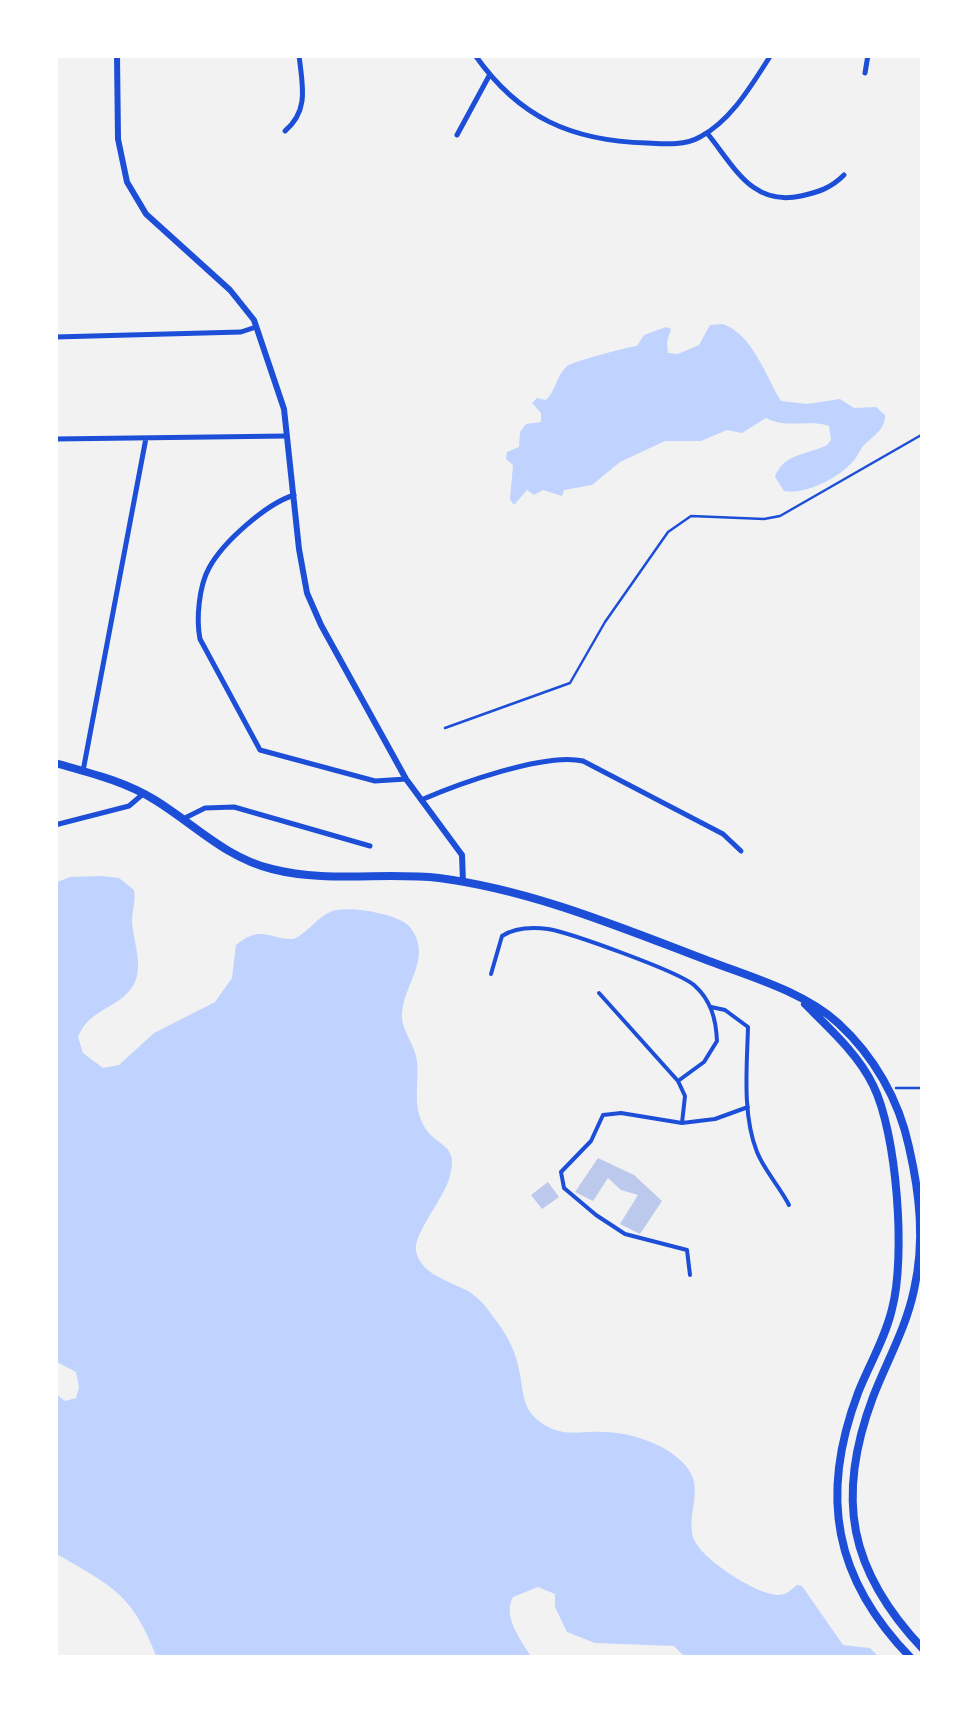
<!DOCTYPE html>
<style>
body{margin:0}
#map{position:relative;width:978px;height:1713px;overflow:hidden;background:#f2f2f2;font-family:"Asap Condensed",sans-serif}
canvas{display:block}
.frame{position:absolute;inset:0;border:58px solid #fff;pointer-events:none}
</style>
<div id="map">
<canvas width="978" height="1713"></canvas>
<div class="frame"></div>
</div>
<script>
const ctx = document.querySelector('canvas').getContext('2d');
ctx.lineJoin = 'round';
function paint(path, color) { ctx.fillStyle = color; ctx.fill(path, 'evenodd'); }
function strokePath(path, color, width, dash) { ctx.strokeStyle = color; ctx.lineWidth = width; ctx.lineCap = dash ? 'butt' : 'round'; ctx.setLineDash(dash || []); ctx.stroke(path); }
paint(new Path2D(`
 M723,324C753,335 765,375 781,401L807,404L840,399L854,408L876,407L885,415C886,429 873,436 863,446C860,450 858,455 855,459C841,477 806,495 784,491L775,477C783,453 808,455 827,445L831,440L829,426C808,419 785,429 766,418L742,433L727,430L701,441H665L620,462L592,485L564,490L562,496L543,490L534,495L527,490L514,505L510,499L513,465L506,459L507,452L519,447L520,432L526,424L541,422V413L532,403L537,398L546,400C556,391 556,376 567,366C572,362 627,347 637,346L644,335L666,327L671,329L667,342L668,353L678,354L699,345L710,325Z
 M102,876L119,878L134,890C136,901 132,911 132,922C135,953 150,980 118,1001C101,1012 86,1017 78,1037L83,1053L103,1068L119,1065L154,1033L215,1002L232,978L236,945C262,924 269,940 294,939C308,932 317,918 330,912C345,904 399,914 409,926C438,961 393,992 404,1027C408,1039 416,1049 417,1062C419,1083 413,1103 422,1122C433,1148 460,1141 450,1176C445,1197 413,1234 416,1251C421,1275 450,1281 468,1291C479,1298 487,1307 494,1318C505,1332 514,1347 518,1365C525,1393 519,1412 550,1428C568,1436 584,1431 602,1432C628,1432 660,1442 679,1459C709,1485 686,1508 693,1537C699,1558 757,1595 778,1595C786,1595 791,1590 797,1585L802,1586L843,1645L870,1648L880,1658H686L674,1646L595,1643L567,1632L555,1607V1594L538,1587L513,1597C502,1617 521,1640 532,1658H157C132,1593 113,1587 55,1553V1393L65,1401L76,1398L79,1387L76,1372L55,1361V883L70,877Z`), '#bfd3fe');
paint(new Path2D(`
 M598,1158L634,1175L662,1201L640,1234L620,1224L638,1195L621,1190L608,1178L593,1201L575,1192Z
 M548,1182L559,1197L542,1209L531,1195Z`), '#bdc9ec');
strokePath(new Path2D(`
 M445,728L570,683L605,622L668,532L691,516L764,519L780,516L923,434
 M896,1088H923`), '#1d4ed8', 2.5);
strokePath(new Path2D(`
 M491,974L502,936C516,927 532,927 548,929C571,933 677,971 694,985C711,1000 716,1019 717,1041L704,1062L678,1081L685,1096L682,1123L621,1113L603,1115L591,1141L561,1172L564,1188L596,1215L625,1234L687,1250L690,1275
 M599,993L678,1081
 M711,1007L725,1010L748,1027C747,1066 742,1114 757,1152C764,1170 780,1187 789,1205
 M682,1123L715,1119L748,1107`), '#1d4ed8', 4);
strokePath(new Path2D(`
 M475,55C519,118 572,141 647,143C665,144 684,146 700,137C732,120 752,84 771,55
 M865,73L868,55
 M285,131C310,110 302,84 299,55
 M707,133C734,166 752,207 801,196C819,192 831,188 844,175
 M457,135L489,76
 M55,337L241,332L256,327
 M55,439L287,436
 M294,495C266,504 223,542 209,568C199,586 196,619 200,639L260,750L375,781L406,779
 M83,771L146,438
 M421,800C458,784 546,752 583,761L723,834L741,851
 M183,819L205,808L234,807L370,846
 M55,825L129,806L143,794`), '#1d4ed8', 5);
strokePath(new Path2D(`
 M117,55L118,139L127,182L146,214L230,290L254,320L284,409L299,549L307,593L321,625L406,779L462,855L463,882`), '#1d4ed8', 6);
strokePath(new Path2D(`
 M55,763C90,773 124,781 155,800C194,824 226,858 272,869C326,883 384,872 439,878C532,890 622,928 709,961C751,977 804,992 838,1023C874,1056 899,1100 909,1147C920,1195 925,1242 914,1290C906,1328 887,1361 873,1397C835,1498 849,1571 923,1649
 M805,1004C829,1028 858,1054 873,1085C897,1133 906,1257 892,1309C885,1339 869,1365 858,1393C819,1496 834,1579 911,1658`), '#1d4ed8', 8);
</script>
